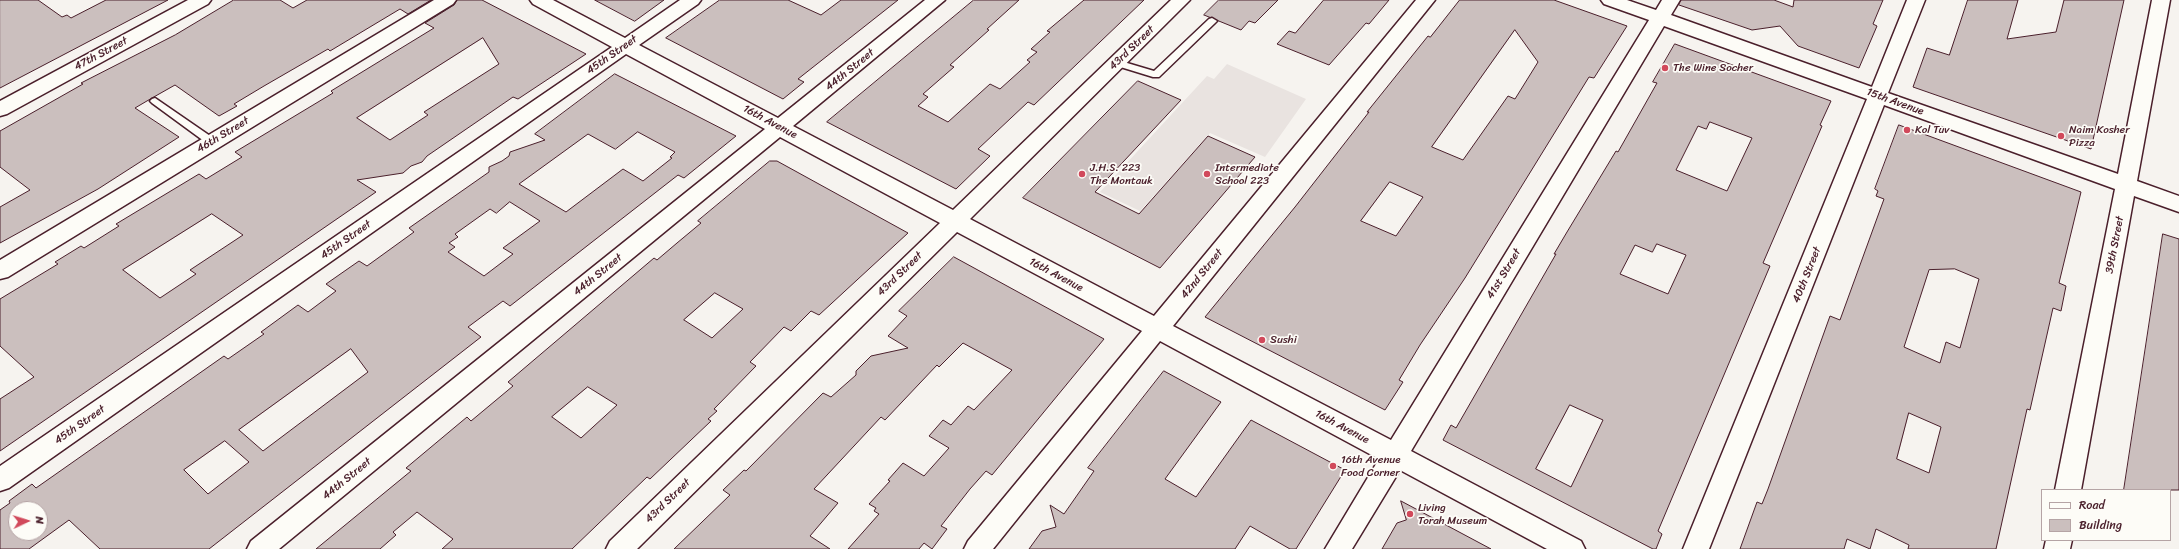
<!DOCTYPE html>
<style>
body{margin:0}
#map{position:relative;width:2179px;height:549px;overflow:hidden;background:#f6f3ef;font-family:Sriracha,sans-serif}
canvas{display:block}
.legend{position:absolute;left:2041px;top:489px;width:130px;height:52px;box-sizing:border-box;background:#fdfcf7;border:1px solid #b5a4a5;margin:0;padding:5px 7px;list-style:none;font-size:12px;color:#4a1f2b}
.legend li{display:flex;align-items:center;gap:8px;height:20px}
.legend b{width:20px;border:1px solid #b5a4a5}
.north{position:absolute;left:8px;top:501px;width:40px;height:40px;box-sizing:border-box;background:#fdfcf7;border:1px solid #b5a4a5;border-radius:50%;rotate:86deg;font-size:11px;font-weight:700;line-height:16px;text-align:center;color:#4a1f2b}
.north::after{content:'';display:block;margin:auto;width:14px;height:18px;background:#d1495b;clip-path:polygon(50% 0,100% 100%,50% 72%,0 100%)}
</style>
<div id="map">
<canvas width="2179" height="549"></canvas>
<ul class="legend">
<li><b style="height:5px;background:#fdfcf7"></b>Road</li>
<li><b style="height:11px;background:#cbbfbe"></b>Building</li>
</ul>
<div class="north">N</div>
</div>
<script>
const ctx = document.querySelector('canvas').getContext('2d');
ctx.lineJoin = 'round';
function paint(path, color) { ctx.fillStyle = color; ctx.fill(path, 'evenodd'); }
function strokePath(path, color, width, dash) { ctx.strokeStyle = color; ctx.lineWidth = width; ctx.lineCap = dash ? 'butt' : 'round'; ctx.setLineDash(dash || []); ctx.stroke(path); }
function write(font, color, halo, rows, align = 'center') {
  ctx.font = font + ' Sriracha,sans-serif'; ctx.lineWidth = 3.5; ctx.setLineDash([]); ctx.textBaseline = 'middle'; ctx.strokeStyle = halo; ctx.fillStyle = color; for (const [text, x, y, turn = 0] of rows) {
    ctx.save(); ctx.translate(x, y); ctx.rotate((+turn || 0) * Math.PI / 180); ctx.textAlign = isNaN(turn) ? turn : align; if (halo) ctx.strokeText(text, 0, 0); ctx.fillText(text, 0, 0); ctx.restore();
  }
}
paint(new Path2D(`
 M1227,64L1306,99L1265,157L1210,133L1140,211L1100,192L1207,76L1214,79Z`), '#e9e3e0');
const building = new Path2D(`
 M0,0H38L62,17L67,15L71,18L106,0H168L0,88Z
 M234,0H280L293,8L307,0H431L408,14L400,9L330,51L328,49L264,86L234,104L237,106L219,116L175,85L152,98L135,108L179,137L98,189L0,243V207L30,190L0,167V131L83,84L81,83L175,35Z
 M457,0H482L586,54L518,99L513,97L427,156L422,162L411,166L403,173L357,180L376,192L0,451V399L34,377L0,346V299L58,264L55,262L81,246L84,248L119,226L116,224L199,174L206,179L242,157L235,152L333,93L331,91L434,28L425,23L454,5ZM483,38L499,64L424,112L428,115L393,138L390,140L357,118ZM212,214L243,235L190,270L196,274L160,298L123,270Z
 M595,0H664L635,21Z
 M720,0H788L821,15L841,0H898L798,79L804,82L783,99L666,38Z
 M974,0H1019L987,29L989,30L950,65L954,67L923,94L928,97L918,106L948,122L990,84L1000,89L1030,62L1027,60L1037,52L1031,49L1050,32L1047,31L1084,0H1144L1034,105L1028,102L978,149L990,156L956,189L827,122Z
 M1219,0H1278L1255,23L1249,21L1241,30L1204,15Z
 M1324,0H1389L1369,24L1366,23L1329,65L1277,44L1289,31L1295,33Z
 M1460,0H1554L1627,26L1594,78L1589,77L1465,278L1420,345L1399,380L1403,382L1385,410L1205,317L1295,207L1369,112H1367L1428,36L1430,37ZM1515,30L1538,62L1515,99L1508,96L1463,160L1432,147ZM1390,182L1423,197L1396,236L1361,221Z
 M1681,0H1774L1793,7L1794,0H1883L1873,24L1877,26L1859,68L1798,46L1780,26L1752,30L1679,5Z
 M1968,0H2018L2007,39L2056,32L2064,0H2124L2091,149L1913,87L1927,48L1949,55Z
 M1675,44L1831,101L1820,125L1822,126L1763,263L1770,266L1658,531L1662,534L1656,549H1653L1443,440L1451,425L1456,428L1556,254H1554L1567,232L1616,151L1618,152L1657,83L1653,82ZM1710,122L1752,138L1727,191L1676,170L1698,126L1706,129ZM1657,244L1686,255L1668,294L1620,274L1635,245L1652,252ZM1570,405L1603,420L1571,487L1536,469Z
 M615,74L736,136L684,178L678,175L510,306L503,301L468,327L481,337L209,549H100L69,520L29,549H0V510L10,503L9,501L32,484L36,488L224,356L228,359L264,334L261,332L298,305L308,312L336,291L326,284L359,261L367,266L414,232L409,228L489,172V167L502,161L509,156L510,152L545,140L535,134ZM638,132L675,152L670,157L672,158L643,181L623,169L566,212L519,184L588,134L615,149ZM510,202L540,221L503,248L513,254L484,276L448,252L455,247L449,243L458,237L455,234L490,209L496,213ZM351,349L368,372L263,451L239,430ZM225,441L249,462L208,494L184,470ZM16,509H40V533H16Z
 M1138,81L1181,100L1095,192L1139,214L1208,136L1255,157L1160,268L1023,198Z
 M1899,125L2081,192L2059,283L2066,286L2061,311L2053,308L2030,410L2027,409L1996,549H1908L1909,545L1876,529L1870,549L1847,539L1844,549H1740L1757,502L1762,504L1768,489L1830,316L1840,320L1884,199L1876,196L1878,191L1875,189ZM1955,269L1979,279L1960,348L1946,342L1940,363L1904,347L1929,270ZM1909,413L1941,427L1929,473L1897,459Z
 M770,161H777L908,233L819,315L811,311L791,331L784,327L750,362L756,366L714,409L717,411L708,419L711,421L650,479L647,477L572,549H442L453,539L417,512L393,532L396,535L380,549H316L411,471L406,468L467,417L471,421L513,386L508,382L654,258L657,260L677,243L701,223L698,221ZM715,293L743,309L712,338L684,320ZM588,387L617,405L581,438L552,417Z
 M2163,234L2179,239V490H2124Z
 M954,257L1104,339L992,475L986,471L970,489L941,526L947,529L932,549L924,543L919,549H848L879,514L874,511L876,508L869,504L890,481L888,480L903,463L924,476L949,448L929,436L943,420L951,425L968,406L974,410L1012,370L963,343L939,367L937,365L885,420L881,417L814,489L838,503L810,536L830,549H674L730,495L723,490L744,470L746,471L823,393L831,397L856,375V371L871,356L908,348L888,336L907,316L899,311Z
 M1164,371L1221,402L1165,479L1196,497L1251,420L1345,470L1296,549H1290L1250,526L1235,549H1029L1042,531L1056,527L1050,505L1064,514L1094,471L1088,468Z
 M1401,501L1491,549H1382L1397,523L1406,520Z`);
paint(building, '#cbbfbe');
strokePath(building, '#4a1f2b', 1);
const lane = new Path2D(`
 M1212,18L1217,21L1215,23L1159,77H1153L1114,65L1112,63L1117,60L1154,71L1209,19Z
 M155,98L216,140L217,142L216,144H208L152,103L150,101L152,99Z`);
const street = new Path2D(`
 M188,0H211L208,4L7,114L0,116V101Z
 M434,0H456L453,4L8,277L0,279V260Z
 M530,0H553L625,38L680,0H701L698,4L639,45L778,118L925,0H945L793,126L953,210L1171,0H1190L970,219L1154,316L1416,0H1435L1173,326L1391,440L1649,20L1604,4L1601,0H1627L1656,10L1662,0H1680L1671,15L1872,87L1907,0H1925L1888,93L2118,174L2152,0H2170L2137,181L2179,196V212L2134,196L2081,490H2055L2115,189L1884,105L1709,549H1683L1867,99L1664,26L1411,451L1581,541L1585,549H1547L1400,470L1352,549H1325L1379,459L1160,341L993,549H964L968,541L1142,331L957,232L637,549H606L610,541L940,223L780,137L279,549H247L251,541L765,129L626,54L9,488L0,491V466L612,47L533,4Z
 M2046,540H2072L2070,549H2044Z`);
strokePath(lane, '#4a1f2b', 3);
strokePath(street, '#4a1f2b', 3);
paint(lane, '#fdfcf7');
paint(street, '#fdfcf7');
for (const [x, y, r, color] of [
 [1665,68,4,"#d1495b"],
 [1907,130,4,"#d1495b"],
 [2061,136,4,"#d1495b"],
 [1082,174,4,"#d1495b"],
 [1207,174,4,"#d1495b"],
 [1262,340,4,"#d1495b"],
 [1333,466,4,"#d1495b"],
 [1410,514,4,"#d1495b"]
]) { const dot = new Path2D(); dot.arc(x, y, r, 0, 2 * Math.PI); ctx.fillStyle = color; ctx.fill(dot); strokePath(dot, '#fdfcf7', 1.5); }
write('11px', '#4a1f2b', '#fdfcf7', [
 ["43rd Street",1132,48,-44],
 ["47th Street",101,54,-28],
 ["45th Street",612,55,-35],
 ["44th Street",850,70,-39],
 ["15th Avenue",1895,102,20],
 ["16th Avenue",770,122,28],
 ["46th Street",223,135,-31],
 ["45th Street",346,240,-35],
 ["39th Street",2115,245,-79],
 ["43rd Street",900,274,-44],
 ["42nd Street",1202,274,-51],
 ["41st Street",1504,274,-59],
 ["44th Street",598,275,-39],
 ["16th Avenue",1056,275,28],
 ["40th Street",1807,275,-68],
 ["45th Street",80,425,-35],
 ["16th Avenue",1342,427,28],
 ["44th Street",347,479,-39],
 ["43rd Street",668,501,-44]
]);
write('11px', '#4a1f2b', '#fdfcf7', [
 ["The Wine Socher",1673,68],
 ["Kol Tuv",1915,130],
 ["Naim Kosher",2069,130],
 ["Pizza",2069,143],
 ["J.H.S. 223",1090,168],
 ["The Montauk",1090,181],
 ["Intermediate",1215,168],
 ["School 223",1215,181],
 ["Sushi",1270,340],
 ["16th Avenue",1341,460],
 ["Food Corner",1341,473],
 ["Living",1418,508],
 ["Torah Museum",1418,521]
], 'left');
</script>
